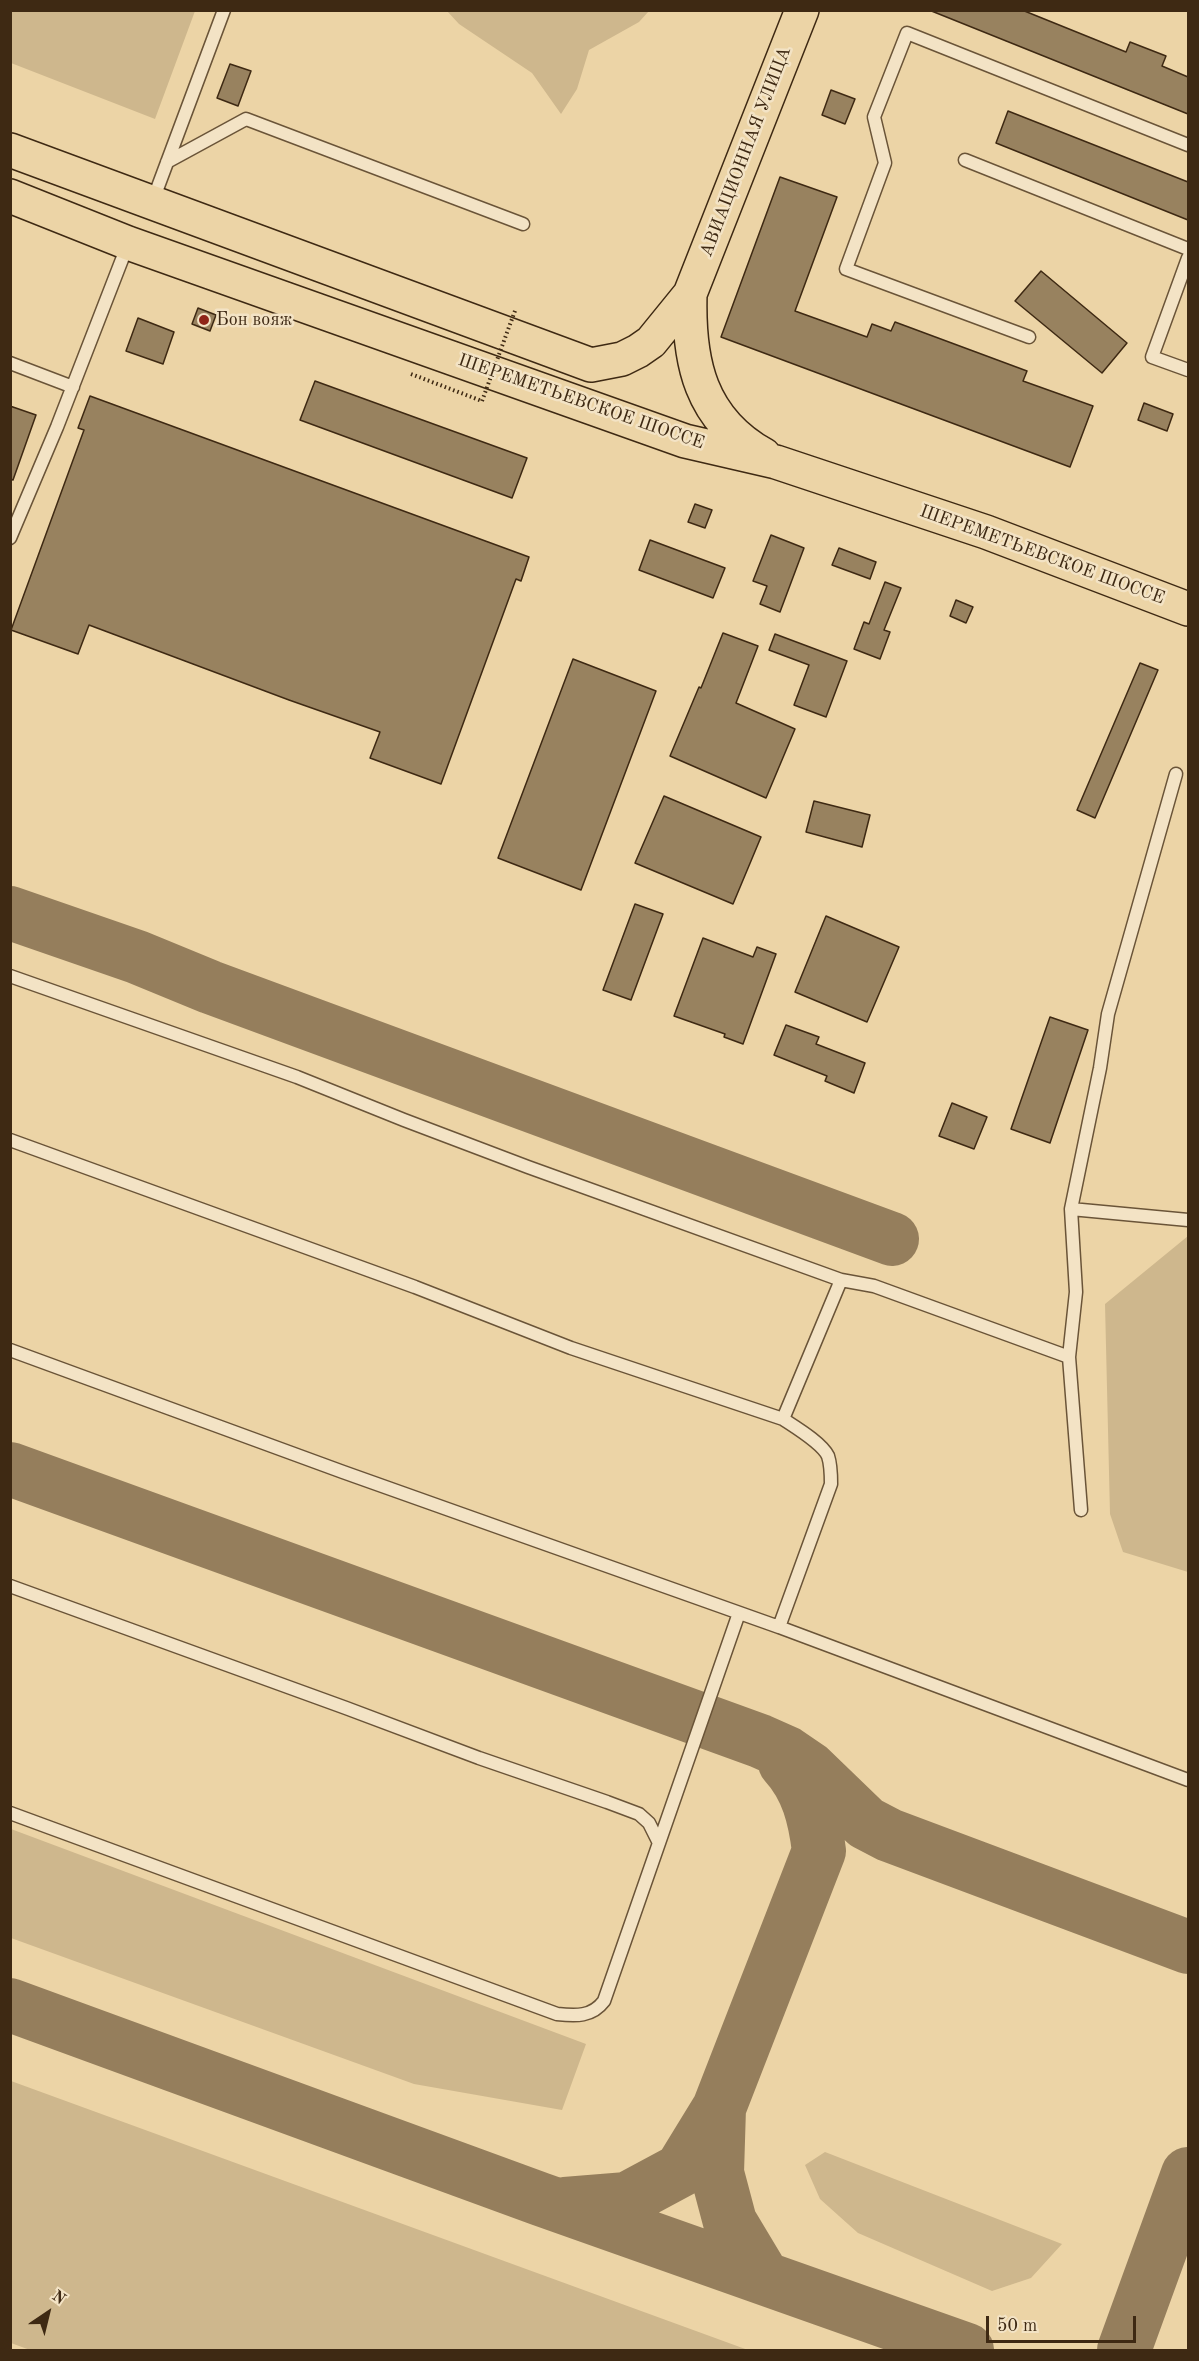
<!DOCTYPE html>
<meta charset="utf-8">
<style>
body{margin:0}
#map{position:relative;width:1199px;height:2361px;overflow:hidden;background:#ecd4a6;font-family:"Old Standard TT",serif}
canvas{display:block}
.frame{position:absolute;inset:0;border:12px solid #3e2913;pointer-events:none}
.north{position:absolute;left:18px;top:2283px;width:60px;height:60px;-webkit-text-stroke:4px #f3e3c5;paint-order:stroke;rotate:35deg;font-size:16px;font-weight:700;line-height:24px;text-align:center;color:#3e2913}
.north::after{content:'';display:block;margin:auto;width:21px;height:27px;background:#3e2913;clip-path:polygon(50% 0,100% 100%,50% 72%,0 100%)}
.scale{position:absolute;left:986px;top:2316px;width:150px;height:27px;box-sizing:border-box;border:3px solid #3e2913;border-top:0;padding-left:8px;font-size:18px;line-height:21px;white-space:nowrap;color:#3e2913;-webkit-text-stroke:4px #f3e3c5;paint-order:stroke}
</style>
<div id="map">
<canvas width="1199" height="2361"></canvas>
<div class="frame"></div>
<div class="north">N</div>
<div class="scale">50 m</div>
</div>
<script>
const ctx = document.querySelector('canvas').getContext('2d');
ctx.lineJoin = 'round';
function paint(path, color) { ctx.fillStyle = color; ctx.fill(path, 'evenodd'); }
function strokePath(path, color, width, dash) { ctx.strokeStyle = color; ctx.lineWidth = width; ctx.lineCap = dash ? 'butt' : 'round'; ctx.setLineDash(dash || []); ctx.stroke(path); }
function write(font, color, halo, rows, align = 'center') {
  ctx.font = font + ' "Old Standard TT",serif'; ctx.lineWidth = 5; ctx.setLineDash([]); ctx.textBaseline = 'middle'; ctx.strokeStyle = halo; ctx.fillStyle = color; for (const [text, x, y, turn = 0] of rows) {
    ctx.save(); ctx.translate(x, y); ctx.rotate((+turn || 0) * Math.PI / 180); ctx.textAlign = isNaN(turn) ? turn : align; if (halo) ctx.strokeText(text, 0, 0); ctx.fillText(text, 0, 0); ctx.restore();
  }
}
paint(new Path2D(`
 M10,11L11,10L195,11L155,119L11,63Z
 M447,11H649L639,22L589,50L577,89L561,114L532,73L459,24Z
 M1188,1236V1572L1123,1552L1110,1514L1105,1304Z
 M11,1829L586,2044L562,2110L414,2084L11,1938Z
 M10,2081H11L748,2350H30L11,2343Z
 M825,2152L1062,2244L1031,2278L992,2291L858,2233L820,2199L805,2165Z`), '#ceb78d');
strokePath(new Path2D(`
 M10,913L137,957L210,987L892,1239
 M10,1469L760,1741L787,1753L809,1768L866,1823L889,1835L1188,1947
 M10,2005L540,2199L967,2350
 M719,2108L717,2173L730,2222L763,2277
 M565,2204L627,2199L681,2170L719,2108L819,1851C815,1818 808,1788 785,1763
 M1124,2350L1188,2174`), '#957e5c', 54);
const building = new Path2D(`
 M929,10H1022L1126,52L1130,42L1166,56L1162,66L1188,77V114Z
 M230,64L251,71L238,106L217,98Z
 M831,90L855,99L845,124L822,115Z
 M1008,111L1188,182V220L996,143Z
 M780,177L837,197L795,311L867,337L872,324L891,331L895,322L1027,371L1023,381L1093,406L1070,467L721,337Z
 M1041,271L1127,343L1102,373L1015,301Z
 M198,308L216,315L210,331L192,324Z
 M138,318L174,332L163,364L126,351Z
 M315,381L527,458L512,498L300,420Z
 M90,396L529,557L521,581L516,579L441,784L370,758L380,732L289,700L89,625L78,654L11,630L84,430L78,428Z
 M1144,403L1173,414L1167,431L1138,420Z
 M10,406L36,415L13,480L10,479Z
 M695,504L712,510L705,528L688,522Z
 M771,535L804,548L780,612L760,604L767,586L753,581Z
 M650,540L725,568L713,598L639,570Z
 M839,548L876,562L870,579L832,565Z
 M885,582L901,588L884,630L890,632L880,659L854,649L864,622L869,624Z
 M956,600L973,607L966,623L950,616Z
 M723,633L758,646L736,703L795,729L766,798L670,756L699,687L701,688Z
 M775,634L847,661L826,717L794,705L809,665L769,650Z
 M573,659L656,691L581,890L498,858Z
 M1140,663L1158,670L1095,818L1077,810Z
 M664,796L761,837L733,904L635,863Z
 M814,801L870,815L862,847L806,832Z
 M635,904L663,914L631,1000L603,990Z
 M826,916L899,947L867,1022L795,992Z
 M703,938L753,957L757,947L776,954L743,1044L724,1037L725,1034L674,1016Z
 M1050,1017L1088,1030L1050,1143L1011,1129Z
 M786,1025L819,1037L816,1044L865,1063L854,1093L825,1081L827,1076L774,1055Z
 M952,1103L987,1117L974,1149L939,1136Z`);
paint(building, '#98825f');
strokePath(building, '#3e2913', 1.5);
const lane = new Path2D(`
 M965,160L1188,249
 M167,162L246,119L523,224
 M153,200L224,10
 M1188,258L1152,357L1188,370
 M1029,337L846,269L885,163L874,117L907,33L1188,145
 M10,363L73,387
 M10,538L57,427L128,244
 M10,976L297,1077L404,1120L528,1167L841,1280
 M10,1140L415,1287L571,1348L783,1419
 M1071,1209L1188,1220
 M10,1350L343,1472L779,1627
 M1069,1357L1076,1292L1071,1209L1100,1068L1108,1014L1176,774
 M1081,1510L1069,1357L874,1286L841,1280L783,1419C795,1427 822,1443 828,1456C831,1465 831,1475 831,1484L779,1627L1188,1780
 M10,1586L346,1708L479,1758L607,1802L639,1814L649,1823L659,1843L604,2001C592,2017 576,2016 557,2014L10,1813
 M659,1843L739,1613`);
const primary = new Path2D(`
 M10,150L591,365L622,359L638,351L651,342L690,294L802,10
 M10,196L128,243L685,441L776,462L986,532L1188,609
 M690,294C688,362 700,419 764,455`);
strokePath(lane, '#6a5438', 15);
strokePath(primary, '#3e2913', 36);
strokePath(new Path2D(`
 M411,374L482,401`), '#3e2913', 4, [1.5, 3]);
strokePath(lane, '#f3e3c5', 12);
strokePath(primary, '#ecd4a6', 33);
strokePath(new Path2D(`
 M482,401L516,308`), '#3e2913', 4, [1.5, 3]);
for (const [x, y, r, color] of [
 [204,320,6,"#8f2418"]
]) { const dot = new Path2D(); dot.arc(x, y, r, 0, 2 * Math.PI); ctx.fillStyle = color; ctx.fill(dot); strokePath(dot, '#f3e3c5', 2); }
write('18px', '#3e2913', '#f3e3c5', [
 ["АВИАЦИОННАЯ УЛИЦА",746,152,-69],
 ["ШЕРЕМЕТЬЕВСКОЕ ШОССЕ",581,402,19],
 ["ШЕРЕМЕТЬЕВСКОЕ ШОССЕ",1042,555,20]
]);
write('18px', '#3e2913', '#f3e3c5', [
 ["Бон вояж",216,320]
], 'left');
</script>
